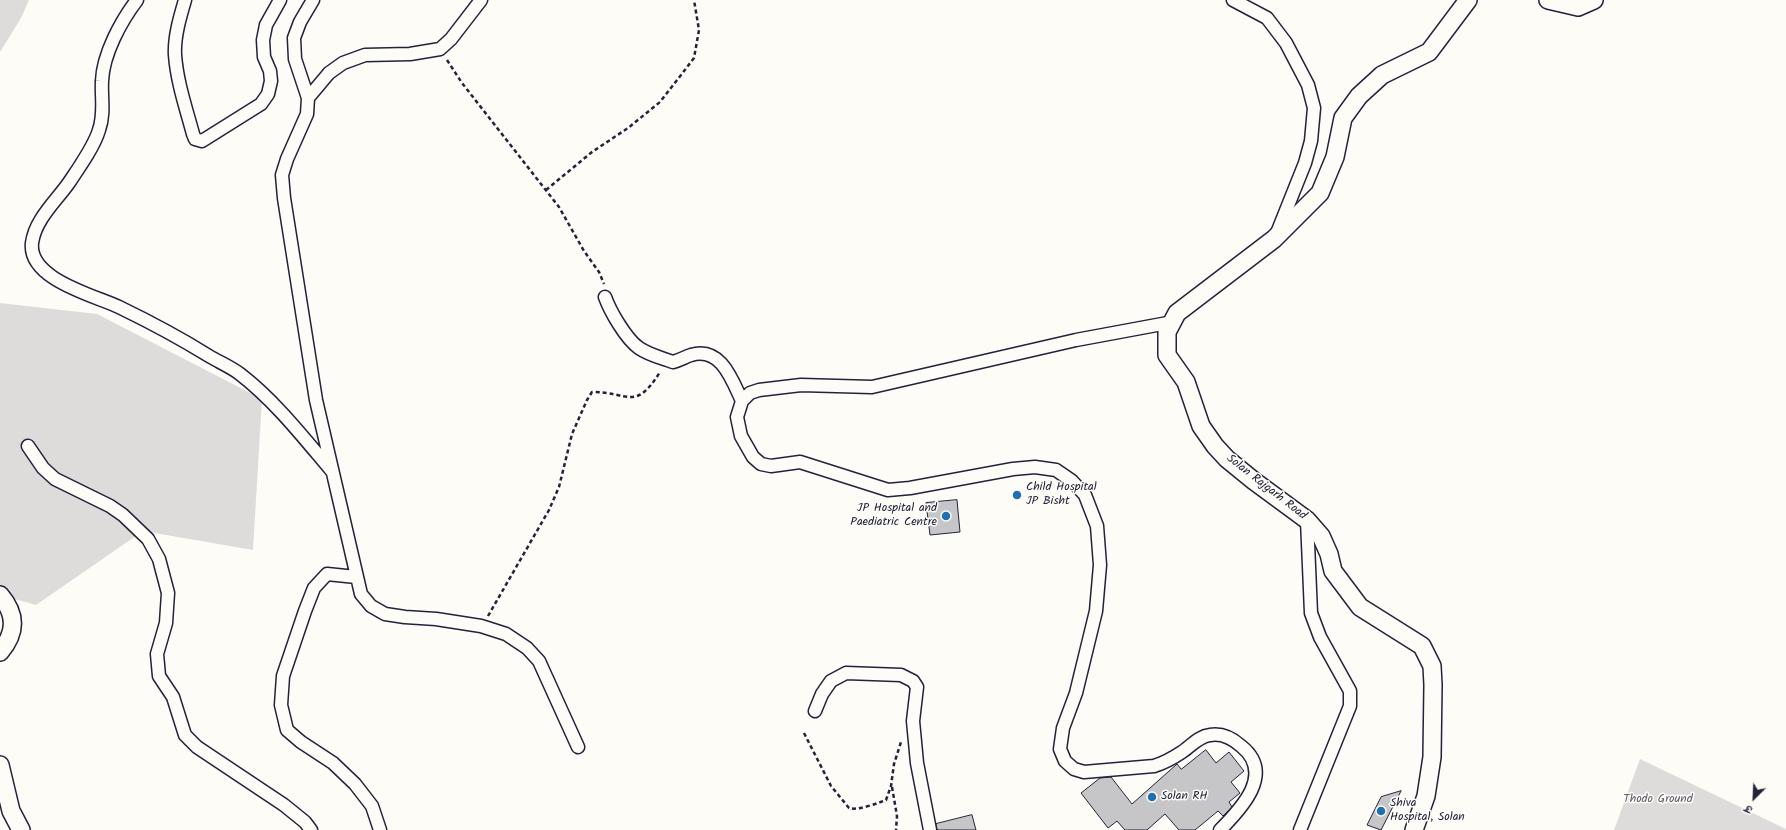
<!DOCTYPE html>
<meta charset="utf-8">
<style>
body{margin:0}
#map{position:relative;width:1786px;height:830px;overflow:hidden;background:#fdfcf7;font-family:Kalam,"Playpen Sans Deva",sans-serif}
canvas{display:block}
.north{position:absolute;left:1734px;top:778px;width:40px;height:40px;-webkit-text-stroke:3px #fdfcf7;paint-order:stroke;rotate:204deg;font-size:11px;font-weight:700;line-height:16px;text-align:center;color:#22223b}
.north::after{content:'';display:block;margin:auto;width:14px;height:18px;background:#22223b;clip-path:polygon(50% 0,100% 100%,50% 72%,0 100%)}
</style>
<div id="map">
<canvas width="1786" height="830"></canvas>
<div class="north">उ</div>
</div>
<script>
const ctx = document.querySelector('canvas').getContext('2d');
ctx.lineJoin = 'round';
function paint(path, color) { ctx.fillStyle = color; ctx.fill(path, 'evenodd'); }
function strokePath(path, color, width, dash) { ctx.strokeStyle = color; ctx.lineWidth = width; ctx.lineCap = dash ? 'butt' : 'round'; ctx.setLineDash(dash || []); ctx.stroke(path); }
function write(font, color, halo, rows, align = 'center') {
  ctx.font = font + ' Kalam,sans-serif'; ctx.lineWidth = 3; ctx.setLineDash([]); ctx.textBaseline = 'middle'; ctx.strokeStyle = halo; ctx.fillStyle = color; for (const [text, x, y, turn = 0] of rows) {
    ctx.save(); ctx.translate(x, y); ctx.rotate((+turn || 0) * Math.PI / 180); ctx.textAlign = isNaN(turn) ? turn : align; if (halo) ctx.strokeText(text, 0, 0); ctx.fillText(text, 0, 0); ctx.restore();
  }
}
paint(new Path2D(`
 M0,0H29L21,18L0,52Z
 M0,303L97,314L262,399L253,550L143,531L36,605L0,595Z
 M1640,759L1786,829V830H1614Z`), '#dddcdb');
const building = new Path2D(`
 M957,500L960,532L930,535L926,503Z
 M1206,750L1216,763L1229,752L1244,771L1231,782L1240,793L1229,802L1232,807L1223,816L1218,811L1195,830H1179L1165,814L1147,830H1125L1117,821L1108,828L1081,793L1100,778L1111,777L1132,804L1177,764L1181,769Z
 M1401,791L1381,830L1367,825L1381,797Z
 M972,815L976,830H937L936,824Z`);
paint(building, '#c6c6c8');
strokePath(building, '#22223b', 1);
const street = new Path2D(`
 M137,0C121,21 103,54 102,81C101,97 105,113 99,130C94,147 78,169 68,184C55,202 35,220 32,243C28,279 93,295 119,307C150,322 180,338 209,356C219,362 231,367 240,374C275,401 303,437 331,470
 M185,0C180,17 174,37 175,55C177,82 186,108 193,134L195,139L202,141L261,104L268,94L271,81L270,71L264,57L263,40L266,25L280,0
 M313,0L300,22L294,38L295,59L308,98L307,114L287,159L282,175L284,198L316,400L361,594L371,606L385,614L405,617L436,619L481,626L506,634L527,648L539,661L578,747
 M1233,0L1267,18L1286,43L1308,85L1314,108L1311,141L1305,163L1277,233
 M308,98L329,73L343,63L365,55L410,54L440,49L451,39L481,0
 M605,297C610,311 626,339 639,348C649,355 662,358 673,362C680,360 685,357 691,355C721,346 732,380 742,401
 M1173,322L1076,340L872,387L801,385L759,390L750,393L742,401L737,417L741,436L753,457L761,464L771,466L800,462L888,490L910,488L1013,469L1035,467L1056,470L1072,481L1085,495L1097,526L1100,565L1096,611L1076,693L1063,728L1060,749L1065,761L1074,769L1084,772L1154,766C1164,763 1173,758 1182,752C1191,746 1199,736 1210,735C1222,733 1232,738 1241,746C1275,773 1242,808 1220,830
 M28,446L43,468L55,479L110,506L123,515L148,539L159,559L168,593L166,623L157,654L159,676L173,697L185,735L197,747L284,805L305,822L311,830
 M356,577L327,574L314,588L305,611L283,676L281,705L287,730L301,742L333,763L355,784L372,806L380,830
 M815,711L822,694L831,681L846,673L901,675L913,681L917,687L913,721L917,763L930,830
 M1300,830L1350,706V691L1320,637L1311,613L1307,520`);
const secondary = new Path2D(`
 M1548,0L1578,7L1594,0
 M0,595C17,615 16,633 0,652
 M0,765L11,811L21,830
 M1414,830L1426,796L1432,757L1433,685L1432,666L1422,646L1360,607L1333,571L1329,554L1321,536L1307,520L1254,481L1227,459L1215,446L1201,426L1186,382L1167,355V332L1177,313L1274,239L1320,193L1335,157L1343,118L1359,96L1382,75L1429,52L1468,0`);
strokePath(street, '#22223b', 15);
strokePath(secondary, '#22223b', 20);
strokePath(new Path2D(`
 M447,60L462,83L559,207L584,251L599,272L604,284
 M546,190L592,152L628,128L660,102L681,75L694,58L699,30L694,0
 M488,616L549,510L559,487L572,434L587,400L592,392C629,392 635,412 660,372
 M804,733L831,786L849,808C857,811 878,803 886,800L891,786L894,764L901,742
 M892,787L897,816L896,830`), '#22223b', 2.5, [4, 3]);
strokePath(street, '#fdfcf7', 12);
strokePath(secondary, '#fdfcf7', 17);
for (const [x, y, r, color] of [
 [1017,495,5,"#1f6fb2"],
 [946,516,5,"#1f6fb2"],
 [1152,797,5,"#1f6fb2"],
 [1381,811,5,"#1f6fb2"]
]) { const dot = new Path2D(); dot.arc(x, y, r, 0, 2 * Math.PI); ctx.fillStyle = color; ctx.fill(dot); strokePath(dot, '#fdfcf7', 1.5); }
write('12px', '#22223b', '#fdfcf7', [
 ["Child Hospital",1026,488],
 ["JP Bisht",1026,502],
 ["JP Hospital and",937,509,"right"],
 ["Paediatric Centre",937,523,"right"],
 ["Solan RH",1161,797],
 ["Shiva",1390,804],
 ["Hospital, Solan",1390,818]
], 'left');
write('12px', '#22223b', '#fdfcf7', [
 ["Solan Rajgarh Road",1266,488,38]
]);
write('12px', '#5a5a6b', '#fdfcf7', [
 ["Thodo Ground",1658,800]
]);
</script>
